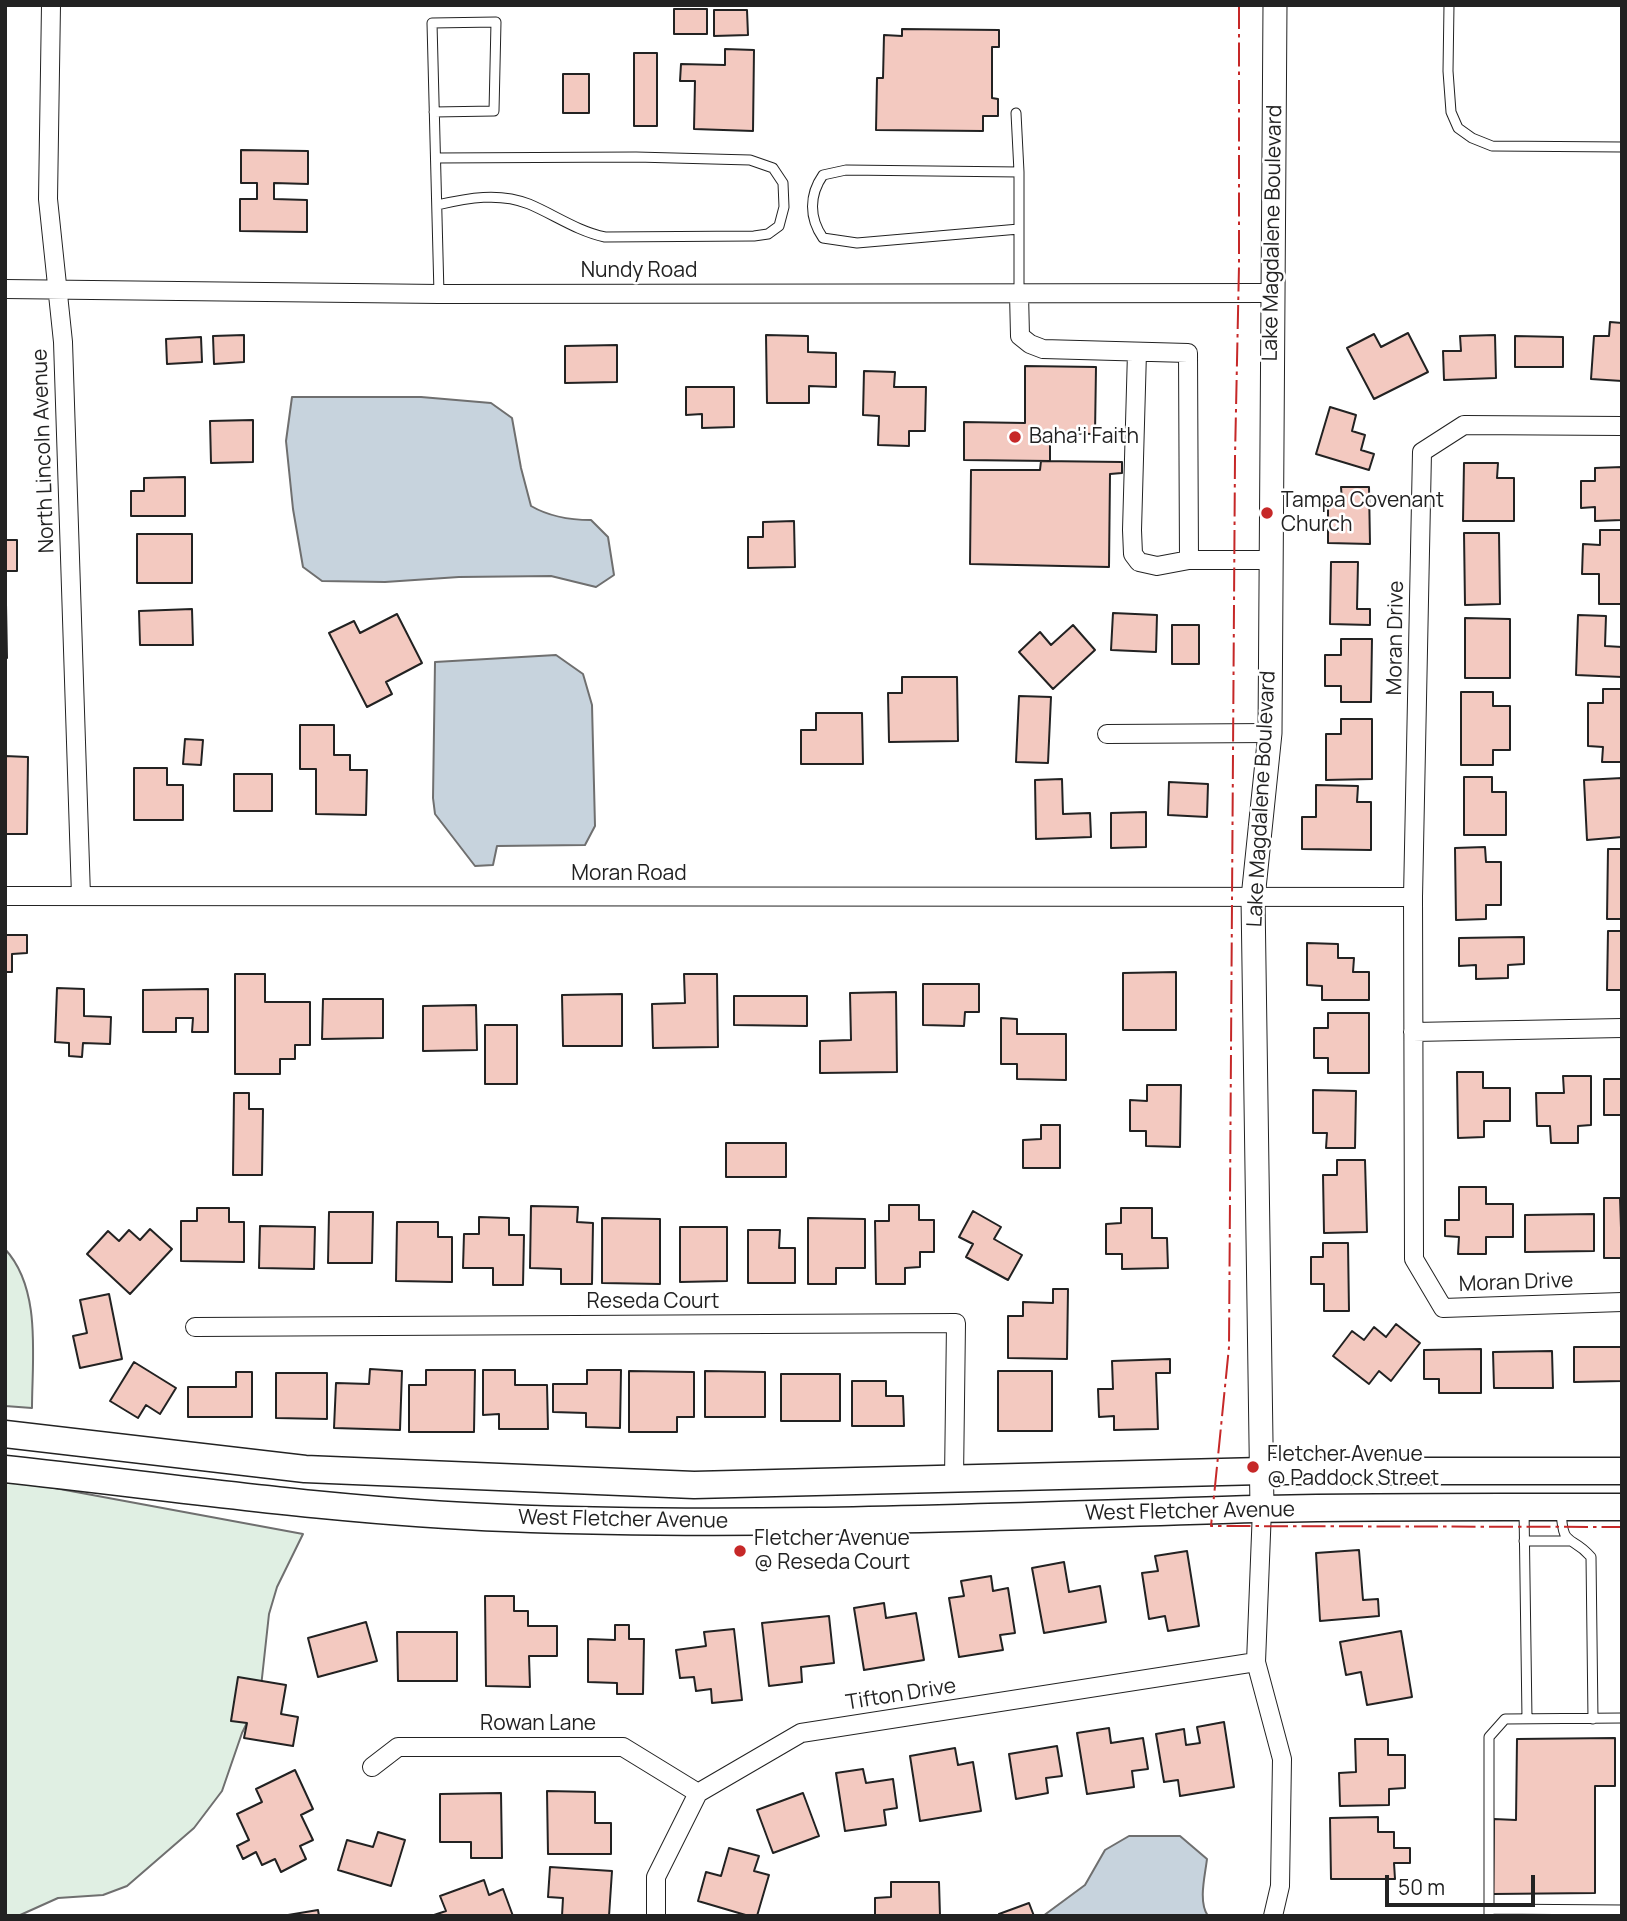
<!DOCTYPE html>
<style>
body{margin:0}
#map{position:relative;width:1627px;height:1921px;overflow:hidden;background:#fff;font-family:Manrope,sans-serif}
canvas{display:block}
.frame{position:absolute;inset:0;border:7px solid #222;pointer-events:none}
.scale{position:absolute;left:1385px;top:1875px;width:150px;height:32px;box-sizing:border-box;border:4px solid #222;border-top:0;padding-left:9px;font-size:21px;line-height:24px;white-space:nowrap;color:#222;-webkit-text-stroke:5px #fff;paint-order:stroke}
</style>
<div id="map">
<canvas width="1627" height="1921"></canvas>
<div class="frame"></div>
<div class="scale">50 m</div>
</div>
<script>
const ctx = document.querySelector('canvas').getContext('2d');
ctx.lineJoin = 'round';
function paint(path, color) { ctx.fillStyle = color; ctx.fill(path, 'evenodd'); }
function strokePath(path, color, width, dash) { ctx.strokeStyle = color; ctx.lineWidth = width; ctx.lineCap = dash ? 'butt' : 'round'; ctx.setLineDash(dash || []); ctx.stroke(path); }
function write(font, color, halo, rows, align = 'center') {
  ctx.font = font + ' Manrope,sans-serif'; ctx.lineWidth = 5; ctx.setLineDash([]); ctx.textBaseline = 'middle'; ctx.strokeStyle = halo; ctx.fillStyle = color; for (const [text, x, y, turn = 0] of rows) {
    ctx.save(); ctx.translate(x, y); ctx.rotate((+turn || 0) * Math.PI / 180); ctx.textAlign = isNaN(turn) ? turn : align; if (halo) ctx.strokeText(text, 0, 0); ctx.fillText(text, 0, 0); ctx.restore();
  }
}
const green = new Path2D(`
 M5,1249C42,1289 32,1358 32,1408L5,1406Z
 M5,1482H22L303,1534L277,1587L269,1614L260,1696L242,1733L222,1791L194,1828L127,1886L103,1895L58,1898L18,1916H5Z`);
paint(green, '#e0efe3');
strokePath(green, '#6f6f6f', 2);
const water = new Path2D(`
 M292,397H421L491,403L512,418L521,468L531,506C550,517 569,520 591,520L608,537L614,575L596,587L551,576L459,577L385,582L322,581L303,567L293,509L286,441Z
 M556,655L583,674L592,705L595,826L585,845L497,846L493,865L475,866L435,814L433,798L435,662Z
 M1129,1836H1180L1207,1859C1205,1876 1198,1902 1208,1916H1043L1085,1885L1105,1850Z`);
paint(water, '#c7d3dd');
strokePath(water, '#6f6f6f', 2);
const building = new Path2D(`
 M674,9H707V34H674Z
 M714,10H747L748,35L714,36Z
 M902,29L999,30V47H992V98L998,99V116H983V131L876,130L877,78H883L884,35L902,36Z
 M725,49L754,50L753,131L694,129L695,81H680L681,64L725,65Z
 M634,53H657V126H634Z
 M563,74H589V113H563Z
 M241,150L308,151V184L274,183V199L307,200V232L240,231V199H257V183H241Z
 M1610,322L1622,323V381L1591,379L1594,336H1609Z
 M1408,333L1428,372L1374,399L1347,348L1374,334L1381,347Z
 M244,335V362L214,364L213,336Z
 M766,335L808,336V352L836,353V387L809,386V403H767Z
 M1495,335L1496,378L1444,380L1443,351H1461L1460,336Z
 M1515,336L1563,337V367H1515Z
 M201,337L202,362L167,364L166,339Z
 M617,345V382L565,383V346Z
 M1025,366L1096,367L1095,434L1050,433V461L964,460V422L1025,423Z
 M864,371L895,372L894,387H926L925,431H909V446L878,445L879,416L863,415Z
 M686,387H734V427L702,428V414L686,415Z
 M1330,407L1356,415L1352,431L1365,435L1361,450L1374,454L1369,470L1316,454Z
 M253,420V462L211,463L210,421Z
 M1041,461L1122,462V473L1110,474L1109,567L970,564L971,470H1040Z
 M1464,463H1498L1497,478H1514V521H1463Z
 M1622,467V520L1595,521V507L1581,508V481H1595V468Z
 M185,477V516H131V491H144V478Z
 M1341,487H1369L1370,544L1328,543V502H1342Z
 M794,521L795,567L748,568V537H763V522Z
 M1600,530H1622V604H1599V574H1582L1583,544L1600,545Z
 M1464,533H1499L1500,604L1465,605Z
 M137,534H192V583H137Z
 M5,540H17V571H5Z
 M1331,562H1358L1357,609H1370V625L1330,624Z
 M5,604H6L7,658H5Z
 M192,609L193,645H140L139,611Z
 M1113,613L1157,615L1156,652L1111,650Z
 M397,614L422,663L386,682L392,694L367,707L329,633L354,621L360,633Z
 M1578,615L1606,616L1605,646L1622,647V677L1576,675Z
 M1465,618L1510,619V678H1465Z
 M1073,625L1095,650L1053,689L1019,652L1040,632L1051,645Z
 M1172,625H1199V664H1172Z
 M1341,639H1372L1371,702H1341V686H1325V655H1341Z
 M902,677H957L958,741L889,742L888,693H902Z
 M1603,689H1622V762H1602L1603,747L1588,746V703H1603Z
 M1461,692H1493V706H1510V750H1493V765H1461Z
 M1019,696L1051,697L1048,763L1016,762Z
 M816,713H862L863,764H801V730H816Z
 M1341,719H1372V779L1326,780V734H1341Z
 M300,725H334V755H350V770H367L366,815L316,814V769H300Z
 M185,739L203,740L201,765L183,764Z
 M5,756L28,757L27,834H5Z
 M134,768H167V785H183V820H134Z
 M234,774H272V811H234Z
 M1464,777H1492V792H1506V835H1464Z
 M1622,778V837L1587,840L1584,780Z
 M1062,779L1063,814L1090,813L1091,837L1036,839L1035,780Z
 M1169,782L1208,784L1207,817L1168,815Z
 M1316,785L1358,786L1357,802H1371V850L1302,849V817H1316Z
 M1146,812V847L1111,848V813Z
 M1485,847L1486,862H1501V905H1486V919L1456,920L1455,848Z
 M1608,849H1622V919H1607Z
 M1608,931H1622V990H1607Z
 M5,935H27V953L12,954V972H5Z
 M1524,937V964L1508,965V978L1476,979V965L1459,966V938Z
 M1307,943L1338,944V958H1354L1353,972H1369V1000H1322V986L1307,985Z
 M1176,972V1030H1123V973Z
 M235,974H265V1002H310V1045H295V1059H280V1074H235Z
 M684,974H717L718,1047L653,1048L652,1004L685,1003Z
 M923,984H979V1012H965L964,1026L923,1025Z
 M57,988L84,989V1016L111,1017L110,1044L83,1043L82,1057L69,1056V1043L55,1042Z
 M208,989V1032H192L193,1018H176V1032H143V990Z
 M896,992L897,1072L820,1073V1041L851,1040L850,993Z
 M622,994V1046H563L562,995Z
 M734,996H807V1026L734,1025Z
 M323,999H383V1038L322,1039Z
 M476,1005L477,1050L423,1051V1006Z
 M1328,1013H1369V1073H1328V1058H1314V1028H1328Z
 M1001,1018L1017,1019V1034H1066V1080L1017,1079V1064H1001Z
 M485,1025H517V1084H485Z
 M1457,1072H1483V1088H1510V1121H1484V1137L1458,1138Z
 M1563,1076H1591V1125L1578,1126V1143H1551L1550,1126H1537L1536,1093H1564Z
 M1604,1079H1622V1115H1604Z
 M1147,1085H1181L1180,1147L1146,1146V1131H1130V1100L1147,1101Z
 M1313,1090L1356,1091L1355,1148H1326L1327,1133H1313Z
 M234,1093H249V1109H263L262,1175H233Z
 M1041,1125H1060V1168H1023V1140L1041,1139Z
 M726,1143H786V1177H726Z
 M1337,1160H1365L1367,1232L1324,1233L1323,1175H1337Z
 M1459,1187H1486V1204H1513V1237H1486V1254H1458L1459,1237L1445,1236V1220H1459Z
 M1604,1198H1620L1622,1258H1604Z
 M889,1205H919V1220H934V1252H920V1267L905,1268V1284H876L875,1221H889Z
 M531,1206L578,1207L577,1222L593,1223L592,1284H561V1269L530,1268Z
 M197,1208H229V1222H244V1262L181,1261V1221H197Z
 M1121,1208H1152V1238H1167L1168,1268L1122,1269V1254H1106V1224L1121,1223Z
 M973,1211L1001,1227L994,1239L1022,1255L1008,1280L966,1257L973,1244L959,1237Z
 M329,1212H373L372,1263H328Z
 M1594,1214V1251L1525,1252V1215Z
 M479,1217L509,1218V1235H524L523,1285H493V1268H463L464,1234H479Z
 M602,1218L660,1219V1284L602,1283Z
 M808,1218L865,1219V1268H836V1284H808Z
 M397,1222H438V1237H452V1282L396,1281Z
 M260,1226L315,1227L314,1269L259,1268Z
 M680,1227H727V1281L680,1282Z
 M150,1229L172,1249L130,1294L87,1254L108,1231L119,1241L129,1230L140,1240Z
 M748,1230H780L779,1248H795V1283H748Z
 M1323,1243H1348L1349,1311H1324V1284H1311V1257H1323Z
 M1053,1289H1068L1067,1359L1008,1358V1316H1023V1302L1053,1303Z
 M109,1294L122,1359L80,1368L73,1336L87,1333L80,1300Z
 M1396,1324L1420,1343L1391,1381L1379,1371L1369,1384L1333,1356L1352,1331L1364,1340L1374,1327L1386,1337Z
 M1574,1347H1622V1381L1574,1382Z
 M1481,1349V1393H1439V1379H1424V1350Z
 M1552,1351L1553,1388H1494L1493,1352Z
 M1170,1359V1373H1156L1158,1429L1114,1430V1416L1099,1417L1098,1389H1113L1112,1361Z
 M134,1362L176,1388L160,1414L146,1405L138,1418L110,1401Z
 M370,1369L402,1371L400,1430L334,1428L336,1383L369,1384Z
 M426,1370H475L474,1432H409V1385H426Z
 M483,1370H515V1385H547L548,1429H499V1414L483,1415Z
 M587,1370H621L620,1428L586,1427V1413L553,1412V1384H587Z
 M629,1371L694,1372V1417H677V1432H629Z
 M705,1371L765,1372V1417H705Z
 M998,1371H1052V1431H998Z
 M236,1372H252V1417H188V1387H236Z
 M276,1373H327V1419L276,1418Z
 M781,1374H840V1421H781Z
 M852,1381H886V1396H903L904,1426H852Z
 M1359,1550L1363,1600L1378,1599L1379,1616L1320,1621L1316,1553Z
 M1187,1551L1199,1626L1168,1631L1165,1616L1149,1619L1142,1573L1158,1571L1155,1556Z
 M1064,1562L1069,1592L1100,1586L1106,1622L1044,1633L1032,1568Z
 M991,1576L993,1591L1008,1588L1015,1633L1000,1635L1003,1650L959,1657L949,1598L964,1596L961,1581Z
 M485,1596H514V1611H528V1626H557V1656H529L530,1687L486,1686Z
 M884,1603L886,1618L916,1613L924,1660L864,1670L854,1608Z
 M829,1616L834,1663L801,1667L802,1682L769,1686L762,1623Z
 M366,1622L377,1661L318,1677L308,1638Z
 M615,1625H629V1639H644L643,1694H617V1683L588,1682V1639L615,1640Z
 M734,1629L742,1700L712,1703L711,1689L696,1691L694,1677L680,1678L676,1650L706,1646L704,1632Z
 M1401,1631L1412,1697L1367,1705L1361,1672L1346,1675L1340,1642Z
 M397,1632H457V1681H398Z
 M238,1677L286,1685L281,1714L298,1717L293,1746L244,1738L247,1723L231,1721Z
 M1224,1722L1234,1787L1180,1796L1178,1780L1164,1782L1156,1734L1184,1729L1186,1745L1200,1743L1197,1727Z
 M1109,1728L1111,1743L1143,1738L1148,1769L1132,1771L1134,1787L1087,1794L1077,1733Z
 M1615,1738V1786H1595V1893L1493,1894L1494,1819L1516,1820L1517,1739Z
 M1355,1739H1388V1755H1405V1788L1389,1789V1805L1340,1806L1339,1773L1356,1772Z
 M1057,1746L1062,1776L1046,1778L1048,1793L1016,1799L1009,1754Z
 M955,1748L958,1765L973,1762L981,1811L920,1821L910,1756Z
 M863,1769L866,1783L893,1779L897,1808L884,1810L886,1825L845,1831L836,1773Z
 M295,1770L313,1809L301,1815L313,1840L300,1846L306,1859L281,1872L275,1859L262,1865L256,1852L243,1859L237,1846L249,1840L237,1814L262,1802L256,1789Z
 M547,1791L595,1792V1823H611V1854H548Z
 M501,1793L502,1858H471V1842H440V1794Z
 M803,1793L819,1836L773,1853L757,1810Z
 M1378,1817V1832H1394V1848H1410V1863H1394L1395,1879H1331L1330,1818Z
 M378,1832L405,1840L391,1886L338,1870L347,1840L373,1847Z
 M729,1848L759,1856L754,1871L769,1875L757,1916H749L698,1901L706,1872L721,1876Z
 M550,1867L612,1871L609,1916H562L563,1898L548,1897Z
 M484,1880L489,1895L503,1889L513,1916H431L446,1911L440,1896Z
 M891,1882H939L940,1916H875V1898L891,1897Z
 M1029,1903L1034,1916H1000L999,1914Z
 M318,1910L319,1916H289L288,1915Z`);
paint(building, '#f3c9c0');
strokePath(building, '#222', 2);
const service = new Path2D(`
 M1449,5L1448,71L1451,112L1458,128L1472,138L1492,146L1622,147
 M434,112L494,111L496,22L432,23L439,294
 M1016,113L1019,172V293
 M436,158L636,157L750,160L773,168L783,183L784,207L779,226L768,234L754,236L605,237C577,231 555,215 529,204C499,192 468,198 437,205
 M1019,172L846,170L823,175C809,195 809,218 823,238L857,243L1019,229
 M1524,1509L1527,1719
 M1561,1510C1563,1550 1570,1533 1591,1557L1593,1719
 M1524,1541H1568
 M1489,1909L1622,1910
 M1489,1916V1737L1505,1719L1622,1718`);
const minor = new Path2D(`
 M51,5L48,199L63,342L81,896
 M5,289L439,294L1272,293
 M1019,293L1020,336L1030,344L1043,349L1188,353L1189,560
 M1137,352L1132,530L1133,554L1139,562L1157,566L1189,560H1271
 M1622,426L1464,425L1422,452L1413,897L1414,1259L1443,1308L1622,1302
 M1107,734L1270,733
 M5,896L1413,897
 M1413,1032L1622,1028
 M195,1327L956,1323L954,1479
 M1262,1509L1256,1662L1282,1759L1280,1886L1273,1916
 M372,1767L398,1747H623L698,1793
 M656,1916V1877L698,1793L801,1733L1256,1662`);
const tertiary = new Path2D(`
 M1262,1509L1253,898L1270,733L1275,5`);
const secondary = new Path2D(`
 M5,1434L305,1469L694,1485L1262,1471H1622
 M5,1469C172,1487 339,1512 507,1518C757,1528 1006,1516 1256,1509C1377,1506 1500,1507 1622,1507`);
strokePath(service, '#222', 11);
strokePath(minor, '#222', 20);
strokePath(tertiary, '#222', 25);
strokePath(secondary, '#222', 29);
strokePath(service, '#fff', 9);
strokePath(minor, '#fff', 18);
strokePath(tertiary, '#fff', 23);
strokePath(secondary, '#fff', 26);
strokePath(new Path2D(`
 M1239,5V266L1235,457L1229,1347L1211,1526L1622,1527`), '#c62828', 2, [24, 5, 3.5, 5]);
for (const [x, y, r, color] of [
 [1015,437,7,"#c62828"],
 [1267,513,7,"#c62828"],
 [1253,1467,7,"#c62828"],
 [740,1551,7,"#c62828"]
]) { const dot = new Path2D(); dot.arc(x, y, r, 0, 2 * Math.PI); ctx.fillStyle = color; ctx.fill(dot); strokePath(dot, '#fff', 2.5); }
write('21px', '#222', '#fff', [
 ["Lake Magdalene Boulevard",1273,233,-89],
 ["Nundy Road",639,271],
 ["North Lincoln Avenue",44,451,-92],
 ["Moran Drive",1396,638,-89],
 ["Lake Magdalene Boulevard",1262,799,-87],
 ["Moran Road",629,874],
 ["Moran Drive",1516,1283,-2],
 ["Reseda Court",653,1302],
 ["West Fletcher Avenue",1190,1512,-1],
 ["West Fletcher Avenue",623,1520,1],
 ["Tifton Drive",901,1695,-9],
 ["Rowan Lane",538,1724]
]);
write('21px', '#222', '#fff', [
 ["Baha'i Faith",1029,437],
 ["Tampa Covenant",1281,501],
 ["Church",1281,525],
 ["Fletcher Avenue",1267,1455],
 ["@ Paddock Street",1267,1479],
 ["Fletcher Avenue",754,1539],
 ["@ Reseda Court",754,1563]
], 'left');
</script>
